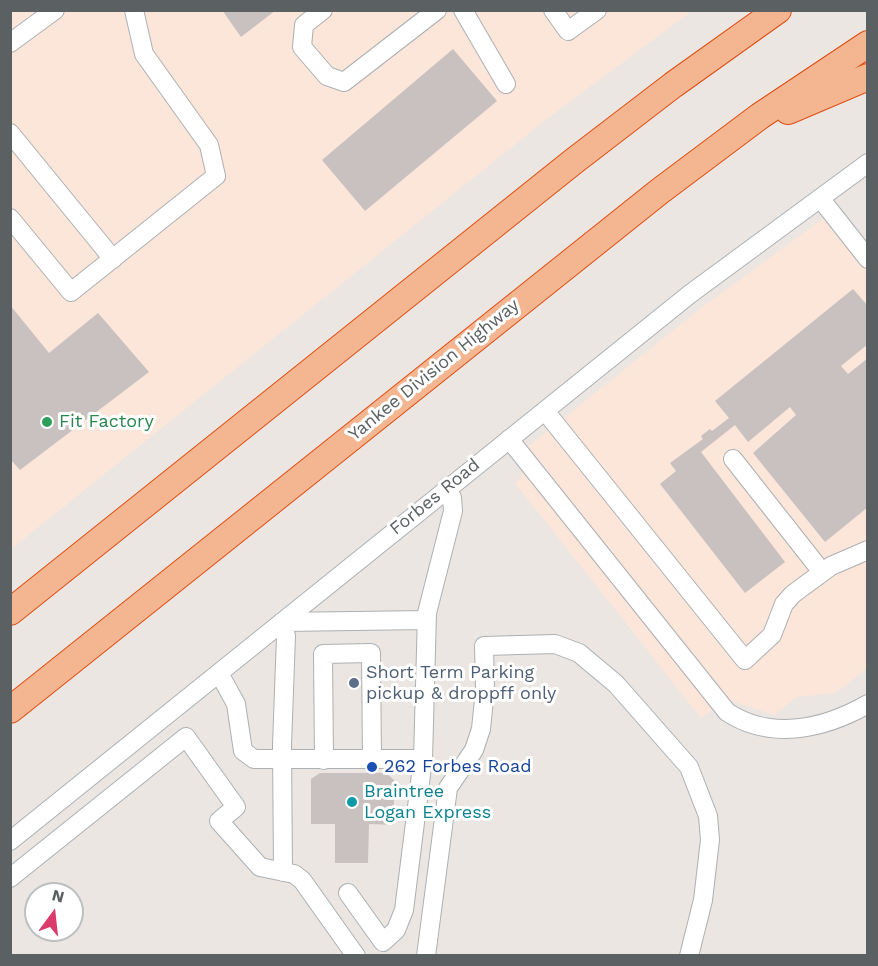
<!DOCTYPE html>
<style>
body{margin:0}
#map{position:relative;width:878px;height:966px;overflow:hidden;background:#ece6e2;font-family:"Work Sans",sans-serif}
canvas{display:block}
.frame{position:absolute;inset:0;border:12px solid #5b6162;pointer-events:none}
.north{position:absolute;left:24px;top:882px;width:60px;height:60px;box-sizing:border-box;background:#fff;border:2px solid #bdc0c0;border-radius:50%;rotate:15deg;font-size:16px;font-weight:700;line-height:24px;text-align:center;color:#5b6162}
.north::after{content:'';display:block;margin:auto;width:21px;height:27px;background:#db3a6c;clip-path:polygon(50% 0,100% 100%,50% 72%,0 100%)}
</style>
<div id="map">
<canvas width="878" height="966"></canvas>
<div class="frame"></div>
<div class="north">N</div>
</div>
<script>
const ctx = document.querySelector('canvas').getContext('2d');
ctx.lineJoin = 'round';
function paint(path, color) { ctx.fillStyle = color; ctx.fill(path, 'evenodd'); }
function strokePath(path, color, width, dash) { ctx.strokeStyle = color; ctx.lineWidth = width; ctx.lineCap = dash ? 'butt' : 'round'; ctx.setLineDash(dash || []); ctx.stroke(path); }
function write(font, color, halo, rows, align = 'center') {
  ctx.font = font + ' "Work Sans",sans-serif'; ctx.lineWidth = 6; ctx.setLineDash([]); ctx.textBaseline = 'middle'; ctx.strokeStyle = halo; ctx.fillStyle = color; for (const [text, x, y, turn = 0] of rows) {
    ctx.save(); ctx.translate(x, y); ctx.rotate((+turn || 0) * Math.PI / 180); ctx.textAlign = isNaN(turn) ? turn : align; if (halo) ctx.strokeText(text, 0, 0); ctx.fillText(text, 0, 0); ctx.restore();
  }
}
paint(new Path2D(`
 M11,11H692L543,122L11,549Z
 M839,207L867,241V668L836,693L797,697L774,715L726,699L701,718L515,483L525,473L514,458L701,308Z`), '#fbe6d9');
paint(new Path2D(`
 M222,10H276L241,37Z
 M453,49L497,101L365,211L322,160Z
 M853,289L868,306V344L841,366L848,374L868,358V507L825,542L753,453L796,415L790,407L748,442L735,425L701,452L785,562L745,593L660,484L676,471L670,463L703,439L701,436L710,429L712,431L729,418L715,401Z
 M10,305L49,353L98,313L149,372L20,470L10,459Z
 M320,773H386L394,780V825L369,824L368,863H335V824H311V779Z`), '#c8c1c0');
const minor = new Path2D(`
 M323,10L304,25L302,47L327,76L344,82L437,10
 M463,10L506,84
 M553,10L568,31L597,10
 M10,43L55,10
 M10,133L113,259
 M820,198L868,259
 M10,218L71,292L216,176L209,145L144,54L134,10
 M545,411L745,660L772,635L784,604L793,594L831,566L868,550
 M509,439L727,712C771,741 824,729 868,704
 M733,459L822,572
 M219,673L236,704L243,751L254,759H423L427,613L453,511L452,498L446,488
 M324,760L323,654L371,653L372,760
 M10,841L690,294L868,163
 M283,872L282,745L286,636L282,622L426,620
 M10,878L186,737L236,807L219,821L260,867L294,874L302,880L356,956
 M348,893L383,942L396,930L404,910L423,759
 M426,956L448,788L474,750L481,729L485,690L484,646L555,644L579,653L616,684L689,767L708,816L710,840L703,900L689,956`);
const highway = new Path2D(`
 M788,111L868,77
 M10,612L574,161L673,85L778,10
 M10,710L660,191L760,116L868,44`);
strokePath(minor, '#acb0b2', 20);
strokePath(highway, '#dd4e12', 28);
strokePath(minor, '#fff', 18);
strokePath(highway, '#f4b591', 26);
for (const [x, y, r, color] of [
 [47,422,6,"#2e9e5b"],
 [354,683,6,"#5c6f8a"],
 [372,767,6,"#1a4fb4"],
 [352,802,6,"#0f9aa8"]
]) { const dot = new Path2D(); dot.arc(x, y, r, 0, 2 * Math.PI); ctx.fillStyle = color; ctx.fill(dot); strokePath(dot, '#fff', 2); }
write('18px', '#5b6162', '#fff', [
 ["Yankee Division Highway",434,370,-39],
 ["Forbes Road",435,497,-39]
]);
write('18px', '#27864d', '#fff', [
 ["Fit Factory",59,422]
], 'left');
write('18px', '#4e5e75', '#fff', [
 ["Short Term Parking",366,673],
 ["pickup & droppff only",366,694]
], 'left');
write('18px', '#164399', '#fff', [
 ["262 Forbes Road",384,767]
], 'left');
write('18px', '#0d838f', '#fff', [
 ["Braintree",364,792],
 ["Logan Express",364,813]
], 'left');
</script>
